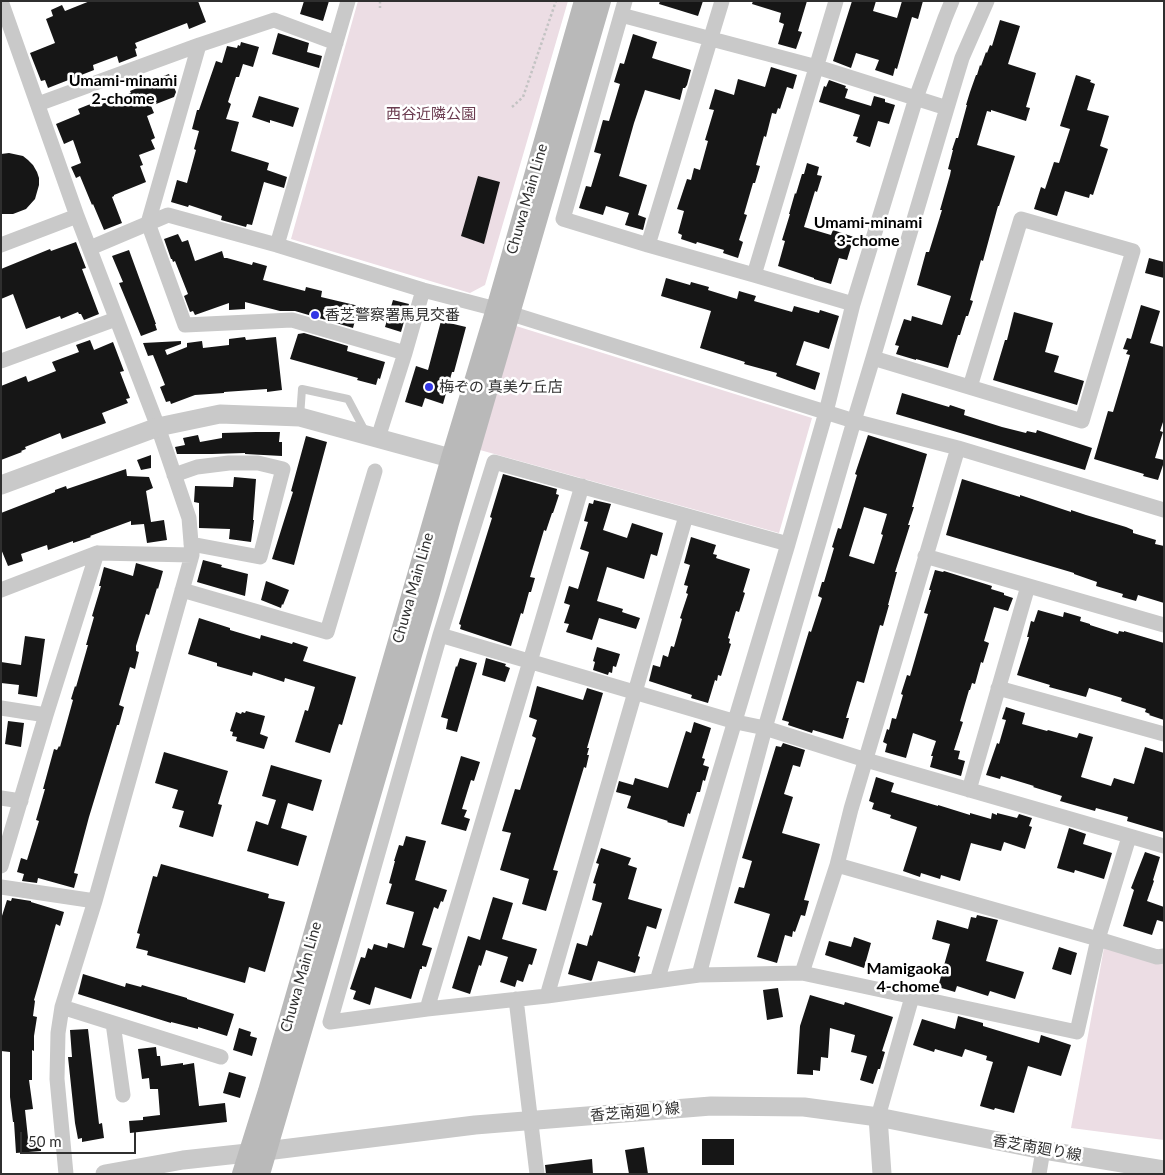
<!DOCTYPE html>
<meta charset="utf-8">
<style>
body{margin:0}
#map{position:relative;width:1165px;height:1175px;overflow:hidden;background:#fff;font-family:Lato,sans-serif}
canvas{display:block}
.frame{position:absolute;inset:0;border:2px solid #2f2f2f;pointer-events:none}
.scale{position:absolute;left:20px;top:1132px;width:116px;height:22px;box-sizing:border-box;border:2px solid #2f2f2f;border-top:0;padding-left:6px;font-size:15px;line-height:18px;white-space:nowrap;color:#2f2f2f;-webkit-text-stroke:4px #fff;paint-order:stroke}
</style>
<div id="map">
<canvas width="1165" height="1175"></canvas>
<div class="frame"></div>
<div class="scale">50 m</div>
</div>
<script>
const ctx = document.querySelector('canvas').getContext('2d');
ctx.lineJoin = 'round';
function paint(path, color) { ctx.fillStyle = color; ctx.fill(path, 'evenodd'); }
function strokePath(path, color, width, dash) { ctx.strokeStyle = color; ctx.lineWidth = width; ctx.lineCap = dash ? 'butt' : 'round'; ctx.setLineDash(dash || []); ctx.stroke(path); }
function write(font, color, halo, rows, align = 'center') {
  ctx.font = font + ' Lato,"Noto Sans JP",sans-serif'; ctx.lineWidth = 5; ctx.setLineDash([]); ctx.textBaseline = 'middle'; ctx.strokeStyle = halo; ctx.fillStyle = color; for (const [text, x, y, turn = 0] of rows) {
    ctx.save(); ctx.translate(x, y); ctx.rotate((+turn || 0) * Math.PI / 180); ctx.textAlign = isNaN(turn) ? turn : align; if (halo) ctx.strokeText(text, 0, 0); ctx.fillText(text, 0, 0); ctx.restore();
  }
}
paint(new Path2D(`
 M358,1H568L485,285L470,293L291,239Z
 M516,326L812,418L779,533L480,450Z
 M1104,948L1164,962V1140L1071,1128Z`), '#ecdde4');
paint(new Path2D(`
 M90,1H198L206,22L189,29L187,23L156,35L135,43L137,48L135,49L137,56L119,63L117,56L93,65L94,70L48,88L45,80L41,81L30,53L55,43L46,19L53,16L51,10L62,5L65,11Z
 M304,1H329L323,21L300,14Z
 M660,1H703L698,16L659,4Z
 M753,1H807L798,31L802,32L796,49L778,44L784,24L779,22L781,13L752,4Z
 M852,1H876L873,11L897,18L902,1H923L918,19L912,17L897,69L895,68L893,76L875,70L879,60L856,53L851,68L833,61Z
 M1000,20L1020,26L1008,64L1036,73L1026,107L1030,108L1026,121L991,110V112L987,111L977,145L1015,156L999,206H998L983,261L981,260L970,300L973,301L968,316H966L960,335H958L948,368L916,359V360L896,354L899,346L895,345L904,319L911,321L912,316L942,325L951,296L917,285L926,252H929L942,210H940L950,175L951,170L948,169L953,150H952L956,138H958L967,105H966L970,92L976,75H977L980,65L981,66L986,52L987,53L990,45L992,46Z
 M278,33L309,43L307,52L322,56L319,68L272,54Z
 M633,34L657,42L652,58L691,70L687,85L685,88H683L680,100L645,90L634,123L619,176L647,185L638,215L646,218L643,230L625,225L629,213L606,206L603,215L579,208L586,186L591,187L601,154L594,152L603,120L609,121L620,84L614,82L620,63L624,64Z
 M241,42L259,47L253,67L243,64L239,77H236L228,102L231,104L226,119L239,122L231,151L269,163L267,170L287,177L284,188L264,182L252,225L247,224L246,227L221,220L222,216L189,205L188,207L171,202L177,180L187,183L196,150L194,149L199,131L192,129L197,110H199L216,61L222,63L227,46L237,48L238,45L240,46Z
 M771,67L797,75L793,89L787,87L780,109L778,108L776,114L772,113L766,137L764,136L756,165L760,166L755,183H753L744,214L747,215L739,240L743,242L738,258L723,253L724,250L697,242L696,244L681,239L682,235L678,233L684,211L677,209L687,179L691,180L694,168L700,170L708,141L705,140L714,110L709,109L715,89L734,95L738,79L765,87Z
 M169,74L176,92L174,97L151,106L154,113L147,116L155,138L151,140L155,149L139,155L143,165L140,166L146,182L114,195V196L112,197L122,223L104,230L93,204L92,205L80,176L76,178L71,167L81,163L73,140L64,144L56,124L80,114L78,109L93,103L94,107L131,93L130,91L137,88L136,86Z
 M1076,75L1091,80L1090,82L1095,84L1087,110L1109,116L1100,146L1108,149L1093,195L1090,194L1089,198L1065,191L1057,216L1034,209L1041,187L1045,189L1054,162L1059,163L1070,129L1060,126Z
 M829,80L846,86L845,88L848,89L845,98L871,106L874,96L885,99V102L895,105L889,124L878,121L870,147L856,142L858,137L853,136L860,115L819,102L824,86L826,87Z
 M259,96L299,108L293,127L270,120V123L252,117Z
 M9,153L23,156L28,160L33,165L37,172L39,178V185L35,199L26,209L13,214H1V154Z
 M807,163L819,167L817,175L822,176L817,192L815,191L804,227L831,235L833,230L854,237L847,260L839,258L831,284L814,279V278L778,266L785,241L782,240L790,214H789L795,193L796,194L802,174H804Z
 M478,176L500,182L484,244L461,236Z
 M178,234L182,242L188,240L195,261L222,251L224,258H227L252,265L253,262L267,266L263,280L305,291L306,287L322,291L321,297L359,306L353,328L295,311H280L245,302V309L229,310V303L195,315L193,311L190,312L184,296L188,294L175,261L173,262L172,259H171L164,239Z
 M76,242L86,268L82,269L99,314L84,320L81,314H79L78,312L61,319L60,316L26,329L13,294L1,299V269L50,249L51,251Z
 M129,250L156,324H155L157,330L141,336L119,283L123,282L112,256Z
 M1149,258L1164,262V278L1145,273Z
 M666,278L690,285L691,282L709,287L708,290L737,299L739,291L756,296L754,301L792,312L794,306L819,313L820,310L839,316L829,349L804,341L796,365L820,373L815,390L776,376L777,373L744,364L745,362L700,348L711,311L661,296Z
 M393,300L409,304L401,332L385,327Z
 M1141,305L1160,311L1150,343L1164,347V419L1160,431L1163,432L1155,458L1164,460V462L1158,480L1143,476L1144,474L1094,459L1108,411L1113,412L1130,355L1126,354L1128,350L1123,349L1127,338L1131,339Z
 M1014,312L1053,323L1045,352L1059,356L1054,372L1084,381L1077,405L993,380L1005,340H1007Z
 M441,321L466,327L454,372H452L443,404L425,398L422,407L405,402L416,366L428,370Z
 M304,333L348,346L347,351L385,362L380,379L378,378L376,385L357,380L358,378L290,359L298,334Z
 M245,337L246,340L276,337L282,390L267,392V389L224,392V393L195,395L171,404L170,401L166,402L160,387L165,385L153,355L148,356L143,343L181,341V344L165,350L167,355L187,347V343L202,341L203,348L229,345V339Z
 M90,340L94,350L113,342L124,371L120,372L130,398L126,399L128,403L102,413L106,423L62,439L60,433L25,447L26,449L21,451L22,452L1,460V386L26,376L28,382L56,371L52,362L79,352L76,345Z
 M902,393L949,407L950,405L965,410L964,415L1002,427L1026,433L1027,431L1036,433L1037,430L1092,448L1085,470L896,414Z
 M256,432H280L279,442H282V456L245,454V453L212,454H177L175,447L185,445L183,438L198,435L200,442L222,438V433Z
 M868,435L927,454L912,507H914L908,525H910L895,572H897L888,605H889L883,626L880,625L864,683L857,681L846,718H849L843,739L813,730L812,733L788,725L789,722L782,720L809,631L811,632L822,598L818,596L822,582H824L834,548L832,547L838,528L841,529L857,475L855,474ZM864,507L887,514L881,534L883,535L874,564L849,556Z
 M306,436L327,442L294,565L272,559L293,492L291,491Z
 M151,455V468L141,470L137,460Z
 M126,469L127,476L149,477L153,488L146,491L151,522L164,520L167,540L147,543L144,524L131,525V521L90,536L91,537L73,543V541L48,550L47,545L21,554L23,561L8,566L1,549V513L55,492V490L66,486L67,489Z
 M503,474L557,489L556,494L559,495L553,513H552L546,531L544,530L530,577L535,578L531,592H529L523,614L521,613L511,646L460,629L461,625L459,624L492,518L490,517Z
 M234,477L256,479L253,520H254L251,542L229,539L230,529L199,528V503L194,502L195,486L233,487Z
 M962,479L1020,497V495L1071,512V510L1086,515L1126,527L1133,530V533L1156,540L1155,544L1164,546V603L1138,595L1136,601L1122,597L1123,594L1096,586L1097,582L1074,574V573L946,535Z
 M594,500L611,504L603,530L627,538L632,523L663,533L657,556L651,554L644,579L607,567L597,601L623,609L622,612L640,618L636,629L599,618L592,640L566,632L569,624L564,623L570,605L564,603L569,586L578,589L589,552L580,549L588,522L584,521L589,503L593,504Z
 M691,537L716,545L713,554L717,555L716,558L750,569L743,592L745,593L739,612L736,611L728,638L730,639L729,643L731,644L721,676L718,675L717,681L715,680L708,703L691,698L692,695L649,681L653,665L660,667L663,655L668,657L671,646L674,647L682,619L680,618L688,594L686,593L688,586L684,585L690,565L684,563Z
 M203,560L222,565L221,567L248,574L245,596L197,582Z
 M136,563L163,571L158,589L157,588L149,615L146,614L136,646V651L139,652L135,669L130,667L119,705L124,707L119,725H117L89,817L74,873L78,874L74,888L38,878L37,883L22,881L24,874L17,872L21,858L27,860L39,821L36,820L45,789H43L54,749L57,750L59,746L60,747L73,700L71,699L75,686L76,687L88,645H86L94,617L92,616L101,586H99L104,567L133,576Z
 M935,570L943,572L944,571L992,586L991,589L1004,593V595L1013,598L1008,611L994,607L984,641L989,643L983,663L981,662L975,684L972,683L970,690H969L960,721L963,722L954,750L960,751L958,759L965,761L961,776L930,767L933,756H931L936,741L913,733L906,758L885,752L887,744L883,742L887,729L889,730L892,718L896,719L903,695L901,694L907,675L910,676L928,614L924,613L931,590H929Z
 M266,581L289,590L283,605L282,604L281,608L261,600Z
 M1038,610L1063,617L1064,612L1081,617L1080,621L1090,624V625L1118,634L1119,631L1124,632V631L1164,643V720L1149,715L1150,714L1145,712L1146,709L1121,701L1122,698L1089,688L1086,697L1049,687L1050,685L1017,675L1029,637H1027L1031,621L1034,622Z
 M199,618L230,628V630L260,639L261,635L292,644L293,642L308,647L303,661L356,677L342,725L339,724L330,753L295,742L305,710L308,711L315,687L285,678L284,682L253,672L252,676L217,666V663L188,654Z
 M25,636L45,639L37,697L18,694L19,685L1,683V662L21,665Z
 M597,647L620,654L616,667L613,666L612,673L609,672L608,675L593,670L595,662L593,661Z
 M460,658L477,663L457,732L446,729L448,719L441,717L456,666L457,667Z
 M486,658L506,664L505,666L510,668L505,682L482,675Z
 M537,686L583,700L587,688L603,693L587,748H589L587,755H589L586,768L584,767L553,870L558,871L546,911L522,904L529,879L500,870L511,833L502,831L515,789L520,790L536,738L532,736L537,720L529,717Z
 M1006,707L1025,713L1022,724L1047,731L1048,730L1077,738L1079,733L1093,737L1081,777L1111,786L1114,778L1134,784L1145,747L1164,753V832L1127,821L1128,817L1096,808L1095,811L1060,801L1062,796L1033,787L1034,786L1001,776L1000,779L986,775L997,743L999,744L1006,720L1002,719Z
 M246,711L265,716L260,734L268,737L264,749L236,741L237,737L232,736L233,732L230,731L236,712L241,714L242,712L245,713Z
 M8,721L24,723L21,747L5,744Z
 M694,722L711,728L702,758L705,759L703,765L709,767L705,781L703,780L700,792H697L690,814L688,813L684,827L667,822L668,821L627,808L631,796L616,792L619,781L633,785L635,778L668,788L686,731L691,733Z
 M783,743L805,750L800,767L793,765L784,794L793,797L782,833L820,844L804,900L809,901L805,916L801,915L795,932L793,931L792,937L785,935L777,963L757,957L770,914L734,903L739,887L744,888L752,861L742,858L776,746L781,747Z
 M164,752L228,771L218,804L222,805L213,837L179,827L184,811L172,808L178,790L155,783Z
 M461,756L480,762L474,781L471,780L462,809L467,810L464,817L470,819L466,831L441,824Z
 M271,765L322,780L313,811L288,803L281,828L307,836L298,866L247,851L256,821L268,825L276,800L262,796Z
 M876,777L894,783L891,792L938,806V805L970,815V813L991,819L992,813L997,815V813L1017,818L1019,814L1032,818L1029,826L1032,827L1025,849L1004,842L1001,851L971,843L960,881L941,875L940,879L921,873L920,877L903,871L917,827L890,818L891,815L872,809L874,803L869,801Z
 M1069,828L1086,834L1083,844L1112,853L1104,879L1075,870L1074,873L1057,868Z
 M406,836L426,841L415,880L447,890L443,902L441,901L438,909L434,907L422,945L432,948L426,967L422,966V969H420L411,999L375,987L370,1005L353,999L356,991L350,989L361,957L365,958L368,948L372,950L374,944L387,948L388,943L404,948L414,912L386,904L392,884L389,883L395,861H394L399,845L403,846Z
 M601,848L631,858L628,865L637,868L628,899L662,909L656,929L647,926L638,956L640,957L635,973L598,961L592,980L591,981L568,974L577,943L587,946L590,935L592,936L602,903L592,900L596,884L593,883L599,864L596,863Z
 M1145,852L1160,857L1153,880L1154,881L1147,901L1164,907V922L1157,920L1152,935L1123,926L1134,890L1131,888Z
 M161,864L269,894L268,898L285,902L265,972L249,967L245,983L147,955L148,951L136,948L140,934L137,933L153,876L157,877Z
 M493,897L513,903L502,939L537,949L532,965L529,964L523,982L517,980L515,987L500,982L508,957L486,950L481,966L479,965L470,994L452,988L468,936L480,940Z
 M12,898L31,901V902L64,912L60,926L56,924L34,1000L35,1001L33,1016L37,1017L34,1036V1051L32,1050V1080H29L33,1109L25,1110L28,1138L40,1137L41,1151L16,1153L14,1122H13L10,1097V1052L1,1051V919L7,900L11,901Z
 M977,915L998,920L986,961L1024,972L1015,999L990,991L988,996L957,986L955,992L938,987L950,944L932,939L937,920L968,929L971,917L976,918Z
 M854,937L871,943L864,968L825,955L829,941L851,947Z
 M1059,947L1077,953L1071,975L1052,969Z
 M83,974L125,987L126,983L141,987L142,985L187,998V999L234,1014L227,1036L198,1027V1029L171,1022V1023L78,994Z
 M778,988L783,1017L767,1020L763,990Z
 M810,995L844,1005L845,1002L893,1017L882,1051L885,1052L880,1069H878L873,1084L860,1080L867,1056L851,1052L855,1035L830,1028L828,1058L821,1057L820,1071L813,1070V1075L797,1074L800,1026Z
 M958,1016L983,1023V1026L1039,1043L1041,1035L1071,1045L1061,1076L1028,1066L1014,1113L995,1108L994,1110L980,1106L993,1062L986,1060L987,1056L965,1049L962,1057L935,1049L934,1052L913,1045L922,1019L955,1029Z
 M239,1028L251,1032L250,1036L257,1038L252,1056L233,1050Z
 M88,1029L99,1124L102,1123L104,1138L82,1142V1138L78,1139L75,1123L68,1057H72L70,1030Z
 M156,1047L157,1056H160L161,1066L183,1063V1065L194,1063L199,1106L225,1103L227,1122L130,1133L129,1121L143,1120V1117L160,1115L158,1089H150L149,1078L142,1079L138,1049Z
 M229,1072L246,1077L240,1098L223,1093Z
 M702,1139H734V1165H702Z
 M644,1147L648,1174H629L625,1150Z
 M592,1159L593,1174H546L545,1165Z`), '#161616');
strokePath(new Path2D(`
 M380,1V8
 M512,107L523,97L556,1`), '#c3c3c3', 2.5, [2.5, 2.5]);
strokePath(new Path2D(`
 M300,417L302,389L348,399L366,433`), '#c9c9c9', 8);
strokePath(new Path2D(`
 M1,1L77,216L158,427L189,518L192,555L95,901L62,1007L58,1033L57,1079L66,1174
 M625,1L563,219L648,245
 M722,1L648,245L754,275L853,304
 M621,15L817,67L947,108
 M199,45L148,223L185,325L292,320L405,353
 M38,104L199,45L274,20L336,43
 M1,245L77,216
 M277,245L348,1
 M90,248L168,215L277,245L423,290L496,309L854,421L958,448L1164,510
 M754,275L836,1
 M873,358L1082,421L1133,251L1021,219L970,387
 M1,361L116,319
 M378,438L405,353L423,290
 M958,448L851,809L837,865L802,973L1077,1032L1098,939L1129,837
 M174,475L197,467L229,463H258L283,469L260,557L191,544
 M788,544L826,412L853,304L916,98L945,18L952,1
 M925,556L1164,625
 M1,590L97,553L192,555
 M182,590L327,632L375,471
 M440,635L736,722L765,728L866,760L1164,846
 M998,688L1164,734
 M1,708L46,715
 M969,790L1028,586
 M1,798L21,801
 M837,865L1098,939L1157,957L1164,956
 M1,866L46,715L97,553
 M1,887L95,901
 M699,975L802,973
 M657,981L788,544L494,462L440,635L330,1022L427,1009L547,996L699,975L765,728L854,421L873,358L947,108L962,58L987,1
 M547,996L686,516
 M516,999L537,1174
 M62,1007L221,1057
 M427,1009L582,486
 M113,1023L123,1095
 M878,1117L912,997
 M1039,1174L1043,1150`), '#c9c9c9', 15);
strokePath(new Path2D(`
 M1,485L158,427L220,414L300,417L465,462
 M878,1117L882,1174
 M105,1174L183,1160L266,1151L475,1125L711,1106L804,1107L878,1117L1043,1150L1164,1170`), '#c9c9c9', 19);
strokePath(new Path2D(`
 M242,1174L268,1091L451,458L496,309L584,1
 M260,1174L430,593L449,523L601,1`), '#b9b9b9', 20);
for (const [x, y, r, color] of [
 [315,315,5,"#3236e5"],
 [429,387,5,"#3236e5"]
]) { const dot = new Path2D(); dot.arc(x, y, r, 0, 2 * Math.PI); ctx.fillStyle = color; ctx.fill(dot); strokePath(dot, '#fff', 2); }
write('15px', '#6b3c50', '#fff', [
 ["西谷近隣公園",431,114]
]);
write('15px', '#2f2f2f', '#fff', [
 ["Chuwa Main Line",527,199,-74],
 ["Chuwa Main Line",413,588,-74],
 ["Chuwa Main Line",301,977,-74],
 ["香芝南廻り線",635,1112,-5],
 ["香芝南廻り線",1037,1148,10]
]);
write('15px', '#2f2f2f', '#fff', [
 ["香芝警察署馬見交番",325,315],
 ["梅ぞの 真美ケ丘店",439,387]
], 'left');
write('bold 16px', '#000', '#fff', [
 ["Umami-minami",123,81],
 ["2-chome",123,99],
 ["Umami-minami",868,223],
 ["3-chome",868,241],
 ["Mamigaoka",908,969],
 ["4-chome",908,987]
]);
</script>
